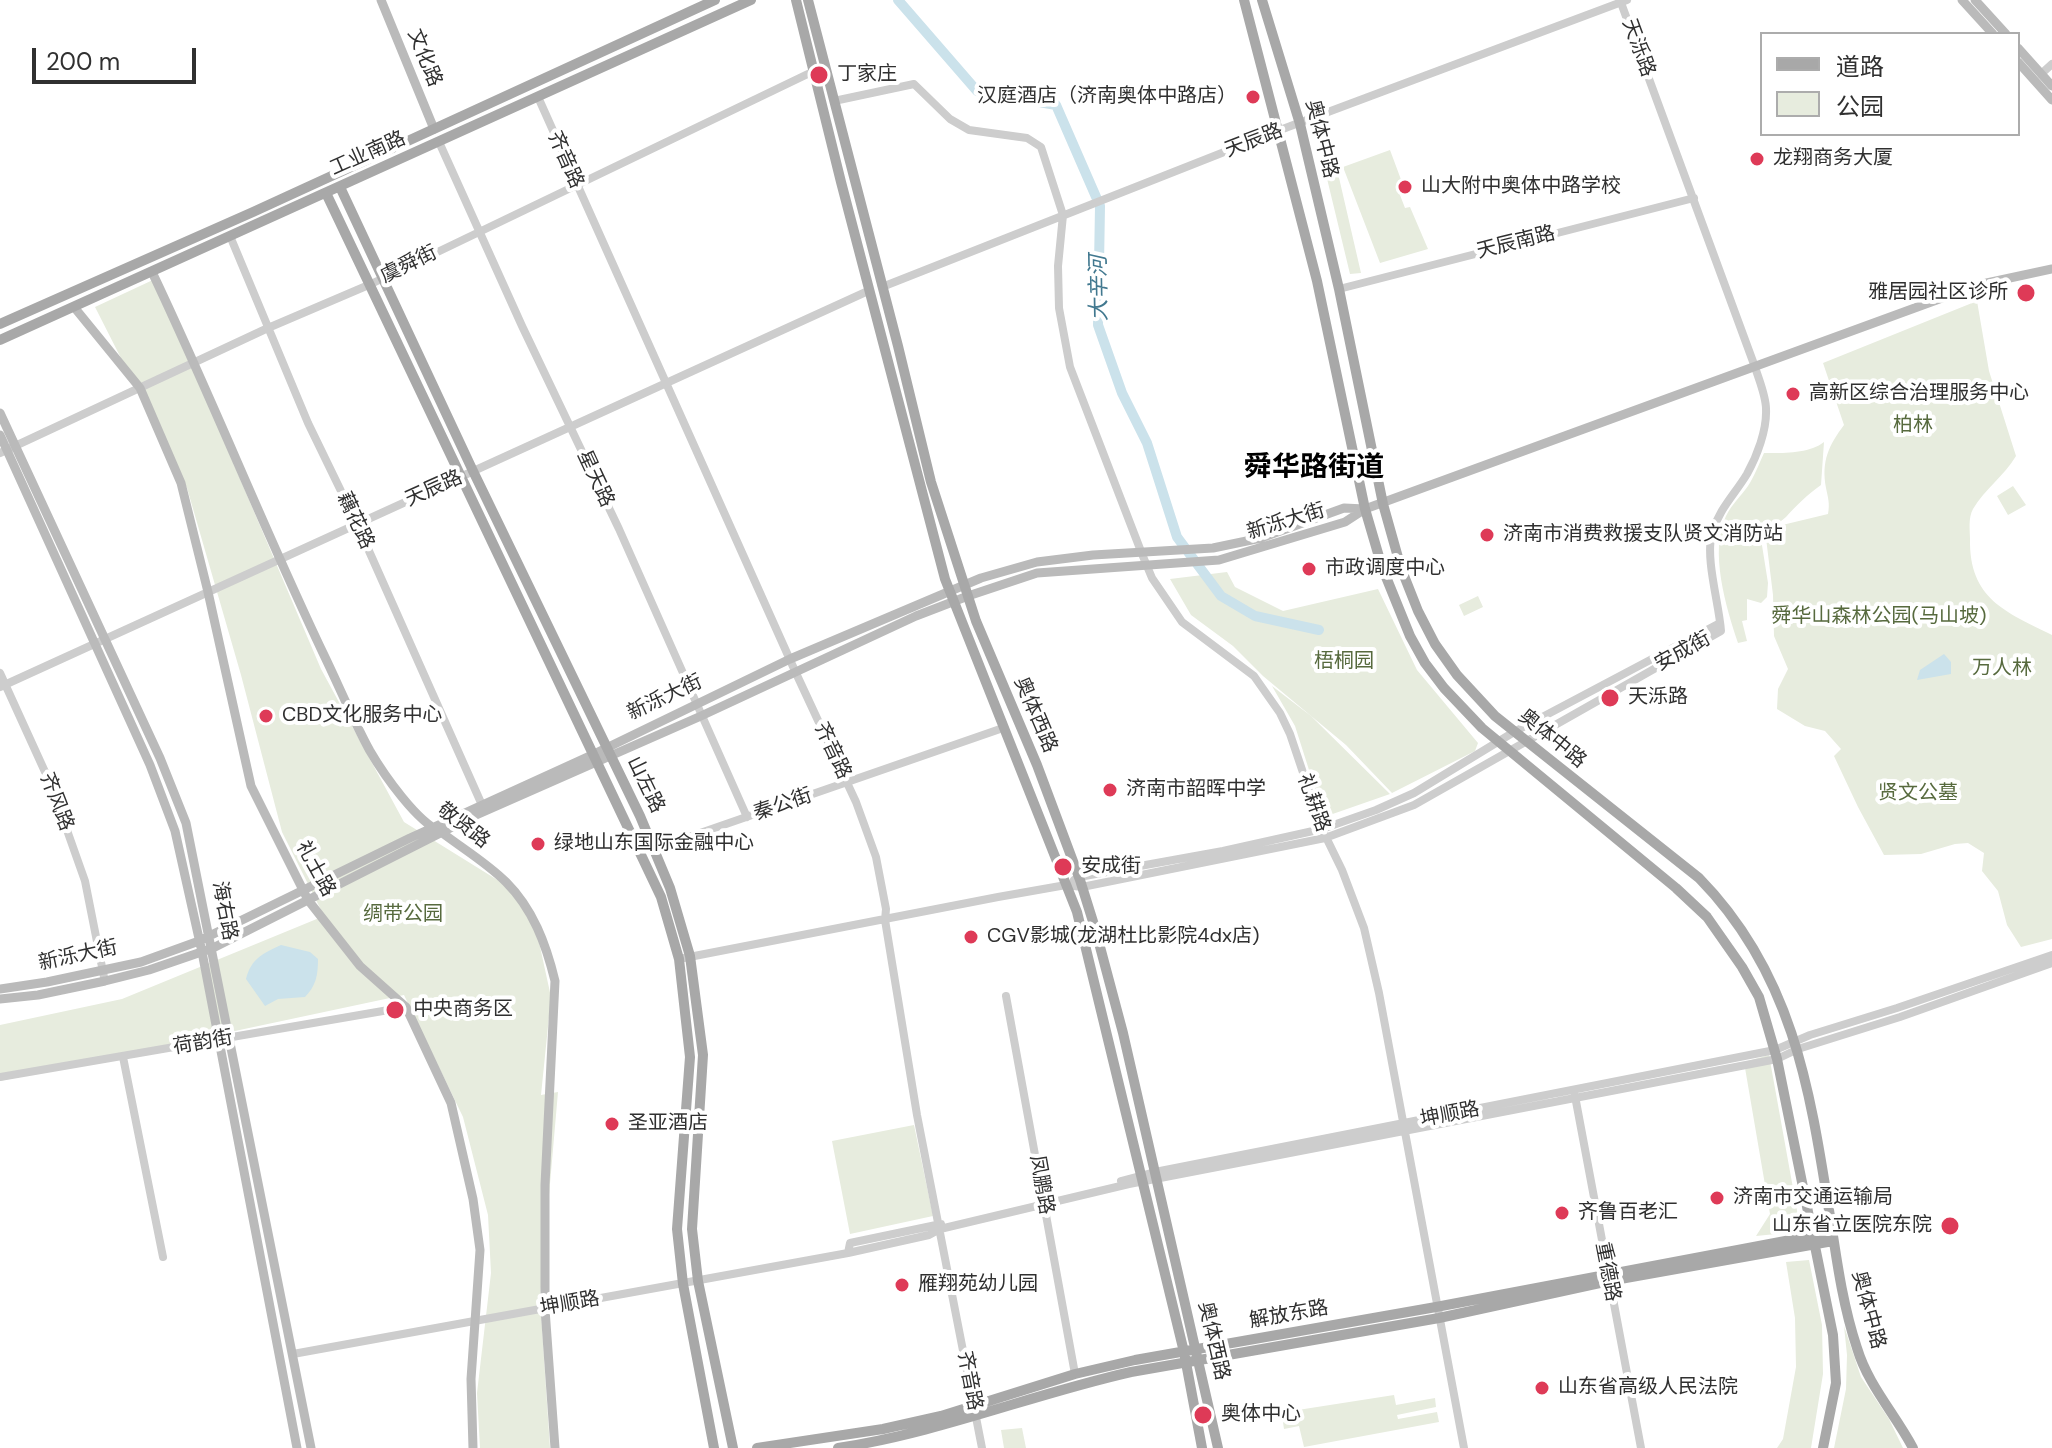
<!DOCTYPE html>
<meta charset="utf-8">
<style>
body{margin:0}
#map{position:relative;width:2052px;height:1448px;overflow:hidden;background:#fff;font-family:"DM Sans","Noto Sans SC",sans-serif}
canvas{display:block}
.legend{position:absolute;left:1760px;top:32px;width:260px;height:104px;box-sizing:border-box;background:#fff;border:2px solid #acacac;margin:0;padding:10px 14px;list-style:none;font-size:24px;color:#303030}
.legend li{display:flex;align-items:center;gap:16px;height:40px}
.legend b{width:40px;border:2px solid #acacac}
.scale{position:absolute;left:32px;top:48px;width:164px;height:36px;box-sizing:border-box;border:4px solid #303030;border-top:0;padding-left:10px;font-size:24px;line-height:28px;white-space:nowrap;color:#303030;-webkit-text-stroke:6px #fff;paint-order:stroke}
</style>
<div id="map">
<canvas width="2052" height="1448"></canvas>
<ul class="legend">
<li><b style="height:10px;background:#a8a8a8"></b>道路</li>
<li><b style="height:22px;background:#e7ecde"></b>公园</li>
</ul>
<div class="scale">200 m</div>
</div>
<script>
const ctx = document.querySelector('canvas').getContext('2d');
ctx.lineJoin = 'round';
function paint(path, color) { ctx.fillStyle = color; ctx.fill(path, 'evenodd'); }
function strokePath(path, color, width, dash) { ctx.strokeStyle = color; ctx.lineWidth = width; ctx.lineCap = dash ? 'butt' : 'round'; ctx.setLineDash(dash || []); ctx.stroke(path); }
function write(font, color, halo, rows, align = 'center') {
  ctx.font = font + ' "DM Sans","Noto Sans SC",sans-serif'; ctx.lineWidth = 8; ctx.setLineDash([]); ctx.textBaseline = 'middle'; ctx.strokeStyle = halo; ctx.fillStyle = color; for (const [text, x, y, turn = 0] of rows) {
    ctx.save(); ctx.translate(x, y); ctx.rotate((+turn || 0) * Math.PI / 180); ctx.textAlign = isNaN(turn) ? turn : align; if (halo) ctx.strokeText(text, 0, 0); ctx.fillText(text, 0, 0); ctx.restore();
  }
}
paint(new Path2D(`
 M1328,130L1361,273L1350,274L1316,133Z
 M1390,150L1406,193L1400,195L1405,208L1410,207L1428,249L1380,263L1343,167Z
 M155,279L321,669L404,822L512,889L537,933L551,997L541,1095L558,1092L540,1298L550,1448H480L477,1393L491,1273L488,1215L463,1117L404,995L0,1081V1025L122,999L324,916L282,832L241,675L187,488L95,307Z
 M1977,301L1989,371L2016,456C2004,476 1985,489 1973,509C1968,518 1970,530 1970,539C1969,599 2006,612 2052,635V939L2021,947L2007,925L1998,891L1982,871L1984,853L1968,843L1955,844L1921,854L1884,855L1858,807L1834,756L1841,749L1825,731L1805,726L1777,709L1778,689L1788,669L1774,636L1773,595L1766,538L1774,527L1828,514C1830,503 1828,498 1826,488C1821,461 1829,445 1844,425L1823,363Z
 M1824,442L1821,485C1807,495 1797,505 1786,517C1776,526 1769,526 1761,539L1768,583L1767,597L1761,603L1747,599V620L1742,621L1747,641L1738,643C1726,607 1709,551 1726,516C1732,504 1740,497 1748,486C1754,477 1759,464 1764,453C1783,453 1809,454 1824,442Z
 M2013,486L2026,505L2008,515L1997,496Z
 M1227,572L1235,587L1283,611L1378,589L1417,670L1478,743L1475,751L1392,793L1346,745L1263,676L1233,646L1191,615L1170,579Z
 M1478,596L1483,607L1464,616L1459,605Z
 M1272,686L1311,716L1390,794L1324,817L1295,726Z
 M1769,1055L1800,1227L1776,1234L1756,1236L1770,1214L1744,1062Z
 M914,1125L933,1216L850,1234L832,1141Z
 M1809,1260L1822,1325L1823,1374L1811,1448H1777L1783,1439L1796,1367L1795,1318L1786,1262Z
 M1844,1326L1861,1377L1889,1419L1903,1448H1834L1846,1389L1847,1355Z
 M1394,1395L1396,1405L1435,1398L1436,1407L1397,1415L1398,1419L1437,1412L1439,1422L1304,1447L1299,1426L1284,1429L1282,1416L1285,1412Z
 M1022,1428L1026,1448H1004L1001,1430Z`), '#e7ecde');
paint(new Path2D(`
 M1944,654L1951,662V674L1917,680L1920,670Z
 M281,945L310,952L318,959C318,975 316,986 305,997L278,999L265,1006L246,979C251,959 263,953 281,945Z`), '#cbe2eb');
strokePath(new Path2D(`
 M898,0L977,91L1056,105L1100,206L1098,325L1122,393L1147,443L1177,537L1221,596L1255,616L1319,630`), '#cbe2eb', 10);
strokePath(new Path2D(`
 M2041,74L2052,64
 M538,97L795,671L856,802L876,857L886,909L885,920L917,1115L982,1448
 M834,101L914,84L950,119L969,130L1027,138L1041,147L1063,215L1058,266L1059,308L1070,367L1142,554L1152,578L1182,622L1254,676L1280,713L1290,734L1322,829L1342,870L1364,928L1379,993L1464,1448
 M439,142L522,326L619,529L747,817
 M230,236L308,423L357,524L482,805
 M882,287L1280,130L1627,0
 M1339,289L1694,198
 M0,453L268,328L371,284L814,71
 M0,673L51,785L85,881L104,977
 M0,687L868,291
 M654,849L1003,728
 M1074,880L1079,877L1223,851L1322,829L1376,810L1414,793L1514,732L1720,623
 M684,958L998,897L1066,885L1082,887L1325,838L1414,805L1721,631C1719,603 1705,559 1712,533C1719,509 1735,494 1747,474C1757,456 1767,430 1766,409C1766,396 1759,380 1755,367L1620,0
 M1006,996L1075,1374
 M123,1057L163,1257
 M0,1077L406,1007
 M1575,1096L1641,1448
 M1121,1181L1155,1172L1775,1050L1810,1035L1897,1008L2052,955
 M848,1253L850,1243L941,1224
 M293,1354L848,1253L929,1235L940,1229L1129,1184L1777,1059L1798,1049L1900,1017L2052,963`), '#cdcdcd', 8);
strokePath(new Path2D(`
 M381,0L434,129
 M1962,0L1993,34
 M1975,0L2006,34
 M2018,48L2052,86
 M2018,62L2052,100
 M152,272C212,398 263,527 323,653C339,686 353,720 370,751C384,775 417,822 441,832C462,848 487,863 506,882C533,909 546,944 555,981L545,1185V1309L555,1448
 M74,307L140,388L181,483L208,592L251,786L308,900L360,966L406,1007L451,1103L473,1199L480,1250L471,1379L473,1448
 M0,413L160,758L186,823L311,1448
 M0,435L150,765L175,831L202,952L297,1448
 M0,989L47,982L141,962L199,941L410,838L594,754L790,659L981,578L1037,562L1093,555L1213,548L1261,538L1344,508L1365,509
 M0,999L38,995L105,981L149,970L213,948L474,816L701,716L916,616L968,596L1037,573L1219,560L1345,522L1365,509L1953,294L1982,284L2052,269`), '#bababa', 9);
strokePath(new Path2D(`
 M796,0L841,182L945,579L1077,912L1184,1352L1202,1448
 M808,0L898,346L931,482L976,621L1037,765L1080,880L1095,928L1123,1033L1218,1448
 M1244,0L1317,281L1365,509L1382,567L1410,636L1425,663L1444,688L1482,728L1676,888L1707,917L1742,967L1759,997L1777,1059L1833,1335L1836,1383L1823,1448
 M1262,0L1300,124L1339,289L1383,504L1401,568L1418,611L1435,644L1457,675L1495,716L1699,878C1796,977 1811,1097 1832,1229C1838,1269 1844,1309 1857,1348C1868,1385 1895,1414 1913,1448
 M340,187L473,471L640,816L670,888L690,956L703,1055L692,1229L698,1281L733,1448
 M326,193L661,897L679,959L690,1057L677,1229L683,1284L714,1448
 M0,324L253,212L715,0
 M0,340L751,0
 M757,1448L883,1429L941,1416L1075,1374L1135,1360L1436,1307L1833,1232
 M838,1448C938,1433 1033,1394 1131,1372L1439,1318L1609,1281L1833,1241`), '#a8a8a8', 10);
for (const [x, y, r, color] of [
 [819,75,10,"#de3a57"],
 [1253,97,8,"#de3a57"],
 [1757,159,8,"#de3a57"],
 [1405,187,8,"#de3a57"],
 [2026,293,10,"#de3a57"],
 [1793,394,8,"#de3a57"],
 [1487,535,8,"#de3a57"],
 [1309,569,8,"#de3a57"],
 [1610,698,10,"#de3a57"],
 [266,716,8,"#de3a57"],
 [1110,790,8,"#de3a57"],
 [538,844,8,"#de3a57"],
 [1063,867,10,"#de3a57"],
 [971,937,8,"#de3a57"],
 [395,1010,10,"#de3a57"],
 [612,1124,8,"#de3a57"],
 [1717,1198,8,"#de3a57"],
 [1562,1213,8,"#de3a57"],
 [1950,1226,10,"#de3a57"],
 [902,1285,8,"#de3a57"],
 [1542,1388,8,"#de3a57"],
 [1203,1415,10,"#de3a57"]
]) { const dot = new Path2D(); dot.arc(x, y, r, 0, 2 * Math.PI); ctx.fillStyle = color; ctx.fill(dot); strokePath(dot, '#fff', 3); }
write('20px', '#303030', '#fff', [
 ["天泺路",1638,48,70],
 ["文化路",424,58,68],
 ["奥体中路",1321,139,76],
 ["天辰路",1254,141,-21],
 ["工业南路",368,154,-24],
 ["齐音路",565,160,66],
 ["天辰南路",1516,243,-14],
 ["虞舜街",409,265,-26],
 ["星天路",595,479,65],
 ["天辰路",434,489,-24],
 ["藕花路",355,521,65],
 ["新泺大街",1286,522,-17],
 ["安成街",1683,652,-29],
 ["新泺大街",665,698,-25],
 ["奥体西路",1035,715,67],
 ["奥体中路",1552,739,39],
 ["齐音路",832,751,65],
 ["山左路",645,785,64],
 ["齐风路",56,802,69],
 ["礼耕路",1313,803,70],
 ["秦公街",783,805,-19],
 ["敬贤路",463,826,38],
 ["礼士路",315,869,61],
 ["海右路",224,911,79],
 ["新泺大街",78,956,-12],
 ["荷韵街",203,1043,-10],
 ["坤顺路",1450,1115,-11],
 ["凤鹏路",1041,1185,80],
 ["重德路",1607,1272,79],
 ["坤顺路",570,1304,-10],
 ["奥体中路",1868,1310,75],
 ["解放东路",1289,1315,-10],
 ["奥体西路",1213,1341,77],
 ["齐音路",969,1381,79]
]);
write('20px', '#303030', '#fff', [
 ["丁家庄",837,75],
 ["汉庭酒店（济南奥体中路店）",1237,97,"right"],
 ["龙翔商务大厦",1773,159],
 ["山大附中奥体中路学校",1421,187],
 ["雅居园社区诊所",2008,293,"right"],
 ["高新区综合治理服务中心",1809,394],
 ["济南市消费救援支队贤文消防站",1503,535],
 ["市政调度中心",1325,569],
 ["天泺路",1628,698],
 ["CBD文化服务中心",282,716],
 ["济南市韶晖中学",1126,790],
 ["绿地山东国际金融中心",554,844],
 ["安成街",1081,867],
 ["CGV影城(龙湖杜比影院4dx店)",987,937],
 ["中央商务区",413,1010],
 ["圣亚酒店",628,1124],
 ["济南市交通运输局",1733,1198],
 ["齐鲁百老汇",1578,1213],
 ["山东省立医院东院",1932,1226,"right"],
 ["雁翔苑幼儿园",918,1285],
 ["山东省高级人民法院",1558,1388],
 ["奥体中心",1221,1415]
], 'left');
write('20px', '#576a3e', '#fff', [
 ["柏林",1913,426],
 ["舜华山森林公园(马山坡)",1879,617],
 ["梧桐园",1344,662],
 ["万人林",2002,669],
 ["贤文公墓",1918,794],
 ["绸带公园",403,915]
]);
write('italic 22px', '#41788f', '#fff', [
 ["大辛河",1100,288,-91]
]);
write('bold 28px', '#000', '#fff', [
 ["舜华路街道",1314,469]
]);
</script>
